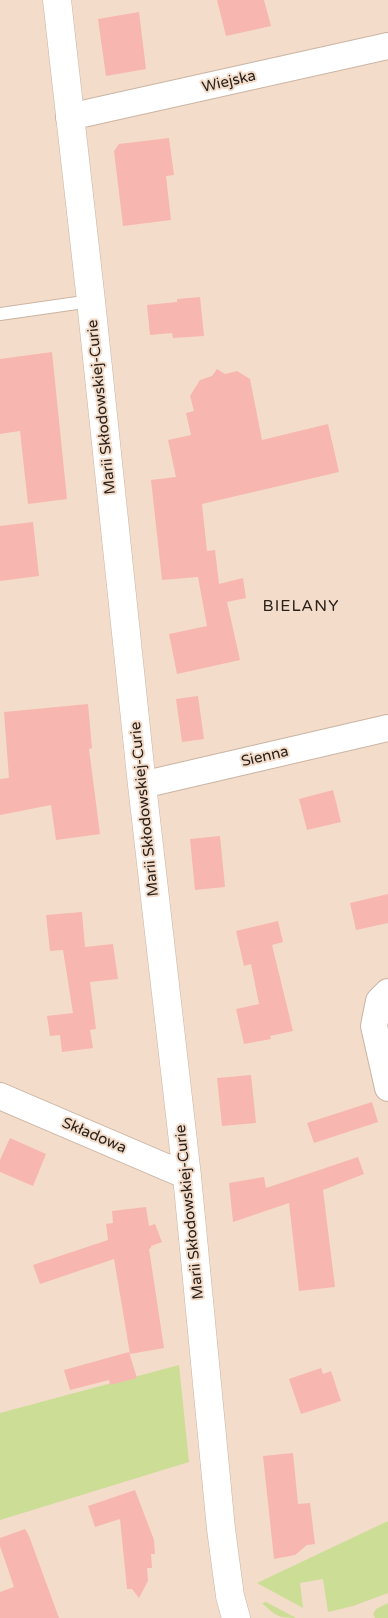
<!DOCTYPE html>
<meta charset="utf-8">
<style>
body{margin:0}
canvas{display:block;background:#f3dcca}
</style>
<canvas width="388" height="1618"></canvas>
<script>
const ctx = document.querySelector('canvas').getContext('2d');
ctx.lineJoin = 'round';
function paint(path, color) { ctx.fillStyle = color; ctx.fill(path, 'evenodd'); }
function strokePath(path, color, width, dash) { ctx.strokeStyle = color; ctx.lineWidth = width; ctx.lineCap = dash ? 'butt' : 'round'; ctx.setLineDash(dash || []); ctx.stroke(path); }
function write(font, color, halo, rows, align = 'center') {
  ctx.font = font + ' "Varela Round",sans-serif'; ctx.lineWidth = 4; ctx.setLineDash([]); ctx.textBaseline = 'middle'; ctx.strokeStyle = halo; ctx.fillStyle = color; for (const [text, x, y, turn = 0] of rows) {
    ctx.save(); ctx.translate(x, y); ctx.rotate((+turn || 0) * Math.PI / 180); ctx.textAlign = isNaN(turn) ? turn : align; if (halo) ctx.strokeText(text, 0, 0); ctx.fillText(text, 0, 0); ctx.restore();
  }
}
paint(new Path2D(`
 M179,1365L189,1462L0,1520V1413Z
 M388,1521V1593L353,1606L328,1612L323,1579L300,1583L303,1608L257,1583Z
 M266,1602L296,1618C277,1618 275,1615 262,1603Z
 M388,1603V1618H375L373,1614L376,1609Z`), '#ccdd95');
paint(new Path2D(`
 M217,0H264L271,26L226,36Z
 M139,12L146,69L106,76L98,19Z
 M169,138L174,175L166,176L171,220L123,226L114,151L119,144Z
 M200,297L204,336L173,338L172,333L150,335L147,305L177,302V299Z
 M52,352L67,499L28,504L20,431L0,434V359Z
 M217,369L225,374L237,371L250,379L262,440L328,424L339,472L202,504L207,551L215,550L219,584L243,578L246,598L227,602L240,660L177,674L169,634L207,626L198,577L162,580L151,480L176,477L168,440L191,435L186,413L194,411L190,396L200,380L212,376Z
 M33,522L39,576L0,581V526Z
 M198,696L204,739L182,742L176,699Z
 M88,704L92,748L89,749L100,834L56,840L51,805L0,815V779L9,778L4,712Z
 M333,790L341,822L307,830L299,799Z
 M220,836L225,887L195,890L190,839Z
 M388,894V923L356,930L350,903Z
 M82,912L85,947L113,944L118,979L90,982L96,1029L90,1030L93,1048L62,1052L60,1035L50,1036L47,1016L73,1013L63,950L50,951L46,915Z
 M278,921L283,942L272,945L293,1031L270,1036L271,1039L244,1044L236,1009L259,1004L251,964L244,966L236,931Z
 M251,1075L256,1123L222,1126L217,1078Z
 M372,1102L378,1122L314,1143L307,1123Z
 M10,1138L46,1154L33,1186L0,1172V1160Z
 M358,1157L364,1174L323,1190L335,1287L299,1291L289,1203L233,1222L229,1183L264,1177L266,1188Z
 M146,1207L149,1226L155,1224L162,1242L151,1246V1248L149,1249L164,1348L130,1354L114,1259L40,1284L33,1265L108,1240L106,1224L113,1223L112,1211Z
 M129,1352L137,1378L110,1385L109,1380L70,1390L64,1370Z
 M321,1368L323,1374L331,1371L341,1401L301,1414L289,1379Z
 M293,1453L298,1504L310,1503L315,1544L307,1545L295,1555L274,1559L263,1456Z
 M135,1490L154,1540L155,1554H151L152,1568H147L148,1581L139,1598L132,1589H127L120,1519L95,1527L88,1506Z
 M25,1529L29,1536L59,1618H0V1592L14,1587L0,1546V1538Z`), '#f7b7b0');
const service = new Path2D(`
 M0,314L91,301`);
const minor = new Path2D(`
 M69,117L388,46
 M142,785L388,728
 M388,992L379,1001L374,1026L388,1088
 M0,1096L187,1176`);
const tertiary = new Path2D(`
 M57,0L91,301L142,785L187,1176L221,1529L230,1596L236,1618`);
strokePath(service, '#cab4a2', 14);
strokePath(minor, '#cab4a2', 28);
strokePath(tertiary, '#cab4a2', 29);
strokePath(service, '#fff', 12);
strokePath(minor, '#fff', 26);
strokePath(tertiary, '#fff', 28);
write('15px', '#2a221b', '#f3dcca', [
 ["Wiejska",229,82,-13],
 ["Marii Skłodowskiej-Curie",102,407,-96],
 ["Sienna",265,757,-13],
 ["Marii Skłodowskiej-Curie",145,809,-96],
 ["Składowa",94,1136,23],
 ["Marii Skłodowskiej-Curie",190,1212,-96]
]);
ctx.letterSpacing = '1px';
write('16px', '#2a221b', '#f3dcca', [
 ["BIELANY",301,607]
]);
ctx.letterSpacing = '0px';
</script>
